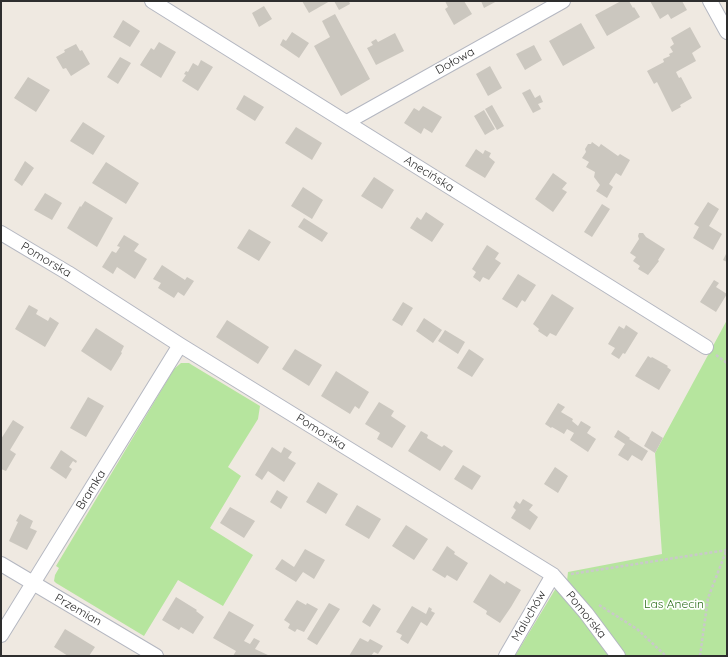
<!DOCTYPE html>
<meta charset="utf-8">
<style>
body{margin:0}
#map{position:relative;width:728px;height:657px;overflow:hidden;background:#efe9e1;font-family:Quicksand,sans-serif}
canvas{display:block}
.frame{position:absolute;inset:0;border:2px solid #2e2e2e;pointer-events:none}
</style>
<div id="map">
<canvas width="728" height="657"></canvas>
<div class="frame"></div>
</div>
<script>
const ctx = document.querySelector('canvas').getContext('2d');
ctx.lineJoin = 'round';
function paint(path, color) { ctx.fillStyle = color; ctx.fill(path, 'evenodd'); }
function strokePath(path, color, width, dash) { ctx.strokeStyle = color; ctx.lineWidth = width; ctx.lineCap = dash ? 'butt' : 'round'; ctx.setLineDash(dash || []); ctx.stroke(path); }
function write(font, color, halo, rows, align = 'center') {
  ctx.font = font + ' Quicksand,sans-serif'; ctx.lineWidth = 3.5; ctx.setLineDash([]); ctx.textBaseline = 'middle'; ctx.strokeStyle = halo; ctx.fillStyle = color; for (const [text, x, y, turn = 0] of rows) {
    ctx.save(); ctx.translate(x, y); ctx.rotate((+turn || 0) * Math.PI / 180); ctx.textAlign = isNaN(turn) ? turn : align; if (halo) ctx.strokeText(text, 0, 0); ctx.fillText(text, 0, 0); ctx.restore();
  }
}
paint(new Path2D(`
 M727,320V656H626L567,581L568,572L662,554L655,453Z
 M181,363H189L192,365L260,406L258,419L228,467L241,476L210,528L253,555L223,606L178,580L144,636L56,583L54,581L55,575L59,568L56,566L174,369Z
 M556,588L609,653L611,656H515Z`), '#b6e59e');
paint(new Path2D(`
 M302,1H330L309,13Z
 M334,1H349L350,4L339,10Z
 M445,1H464L472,14L454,25L445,9L448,7Z
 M481,1H497L484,8Z
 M621,1H629L633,8L634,7L640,17L607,36L595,15Z
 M650,1H682L687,10L671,19L668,14L660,19Z
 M264,6L272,19L259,27L252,13Z
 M335,14L370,79L341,96L314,46L330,37L322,21Z
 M123,20L140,31L130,47L113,37Z
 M581,23L595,48L563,66L549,41Z
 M690,27L701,47L692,53L696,61L676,72L679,78L681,77L692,98L680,105L681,107L672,112L657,82L654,84L647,71L664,62L663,59L670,56L669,54L673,52L670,47L674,44L671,38Z
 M292,32L309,43L299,58L280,45L283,39L286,41Z
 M395,33L404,51L376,65L367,48L373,45L371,42L376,39L378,42Z
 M159,42L176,52L161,78L140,65L151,48L154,50Z
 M76,44L80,51L82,50L90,64L71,76L66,68L63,69L56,57L65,52L64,50Z
 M534,45L542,60L525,70L516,54Z
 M120,57L131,63L118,84L107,77Z
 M201,60L213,67L198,91L182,81L186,75L184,74L186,71L188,72L193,63L198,66Z
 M490,66L502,88L488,96L476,74Z
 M28,77L50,90L36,112L14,98Z
 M530,89L535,98L540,95L543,102L538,104L541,109L533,113L522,93Z
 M244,95L264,107L255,121L236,109Z
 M492,105L504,126L497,130L485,109Z
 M423,106L442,117L432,133L424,128L421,134L404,123L414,108L419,111Z
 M484,110L495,129L485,135L474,116Z
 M83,122L105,136L93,155L70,141Z
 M296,127L322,143L312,160L285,143Z
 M592,142L599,147L601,144L618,156L620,154L630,160L621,176L616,173L609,184L613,187L607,198L596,191L600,185L594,177L595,172L586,167L589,162L582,158L586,152L585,149L588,144H591Z
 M476,149L483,154L485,150L491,153L489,157L495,162L485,178L465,166Z
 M25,161L34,168L22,186L14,180Z
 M106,162L139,183L126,204L92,183Z
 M553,173L567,183L562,189L567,192L553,212L535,199Z
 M374,177L394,190L382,209L361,196Z
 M303,187L323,200L312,219L291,206Z
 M45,193L62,203L52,220L34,210Z
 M85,201L113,218L97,247L67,228L80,206L81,207Z
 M708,202L719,209L709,226L722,234L713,250L693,238L699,227L694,224Z
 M602,204L610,209L592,237L584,232Z
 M426,212L444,224L432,242L410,228L417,217L421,220Z
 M304,218L328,233L322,242L298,227Z
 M249,229L271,242L259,261L237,248Z
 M639,233H643L646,237L665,249L658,260L659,261L648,275L638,269L640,266L633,261L636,257L630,253L639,239L638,236Z
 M124,235L139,244L134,251L147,259L135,279L117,267L113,274L102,267L112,251L116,253L120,247L117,246Z
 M487,245L499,253L495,259L501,263L489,280L483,277L480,282L473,277L476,272L472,269Z
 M727,252V262L723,260Z
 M162,265L185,280L187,277L194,281L184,296L178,292L174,298L158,288L161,283L153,279Z
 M518,274L536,285L525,302L522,300L517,308L502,299Z
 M714,280L719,283L716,287L727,294L716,312L700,302Z
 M552,294L574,308L556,336L550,333L547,337L538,331L539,329L533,324Z
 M403,302L413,308L402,326L392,320Z
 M29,305L38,310L36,314L48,321L50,317L59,323L45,347L15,329Z
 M424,318L442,330L433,343L416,331Z
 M227,320L269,347L258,364L216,337Z
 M626,325L638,333L625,354L623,353L619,359L611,354L615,348L608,344L619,326L624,329Z
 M96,328L124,346L121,352L122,353L111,371L81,351Z
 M445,330L465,342L458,354L438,341Z
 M295,349L322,365L309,386L282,369Z
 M469,349L484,359L472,377L457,368Z
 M648,356L651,358L652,357L668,366L667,367L671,370L659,390L635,376Z
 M336,371L369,392L359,409L355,406L350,414L321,396Z
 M88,397L104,406L86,437L70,428Z
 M379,402L394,411L391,416L406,426L392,448L377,439L380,433L365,424Z
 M558,403L565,407L561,412L573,419L572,421L578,426L581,421L591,427L587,433L596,439L588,452L570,440L574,433L567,429L564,434L552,427L551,428L545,424Z
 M13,420L24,427L10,450L16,454L6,471L1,469V439Z
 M618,430L630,438L629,439L648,451L642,461L632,455L628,461L618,455L625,444L614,437Z
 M421,431L428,435L427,438L442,447L444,445L453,451L440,471L408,451Z
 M652,431L663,438L655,453L644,446Z
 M272,447L281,453L284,447L292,452L288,458L296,463L284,482L268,471L262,480L255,475Z
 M61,450L77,461L76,463L73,461L69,467L72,469L66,479L50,468Z
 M463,465L481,476L472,490L454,479Z
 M555,467L568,476L558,493L544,484Z
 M318,482L338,494L326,514L306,502Z
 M277,490L288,497L281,509L270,502Z
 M523,499L533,505L529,510L538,517L530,530L511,518L516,510L513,507L516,501L520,504Z
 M357,505L381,519L369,539L345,525Z
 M230,507L255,521L244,538L220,523Z
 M20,514L33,521L30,528L37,531L27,550L9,541L18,522L16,521Z
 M406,525L428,539L414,560L392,546Z
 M447,546L455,552L454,554L468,563L457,581L447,575L445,578L432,570Z
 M305,549L325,560L314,579L303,572L296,582L275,569L282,559L294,567Z
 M490,574L505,584L506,581L521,590L511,607L500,623L486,614L487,611L473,602Z
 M176,597L197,610L196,611L204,617L193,634L181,627L179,630L162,620Z
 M297,600L306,605L307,603L318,609L304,632L297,629L295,632L288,628L290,624L284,620Z
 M329,603L340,609L317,645L307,639Z
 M373,604L381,609L370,627L362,622Z
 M412,606L426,614L429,607L432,609L431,611L435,613L427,626L421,622L408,644L400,639L402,635L396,632Z
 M229,611L254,625L244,641L250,644L254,638L260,641L255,649L270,656H233L236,651L213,638Z
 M65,629L95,647L89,656H68L54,647Z
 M360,638L368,642L370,639L383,646L378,654L374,652L371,656H349Z`), '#cbc7bf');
const street = new Path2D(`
 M152,1L706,347
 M710,1L727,32
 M347,122L563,1
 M1,233L68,273L180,345L553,575L586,613L618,656
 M1,564L156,656
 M1,635L180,345
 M506,656L553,575`);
strokePath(street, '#b4b7c1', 16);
strokePath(new Path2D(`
 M716,355L727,363
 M571,574L727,550
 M599,605L637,629L666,656
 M700,656L708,598L727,549`), '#c9c9c9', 2.5, [3, 2]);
strokePath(street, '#fff', 14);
write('12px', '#2e2e2e', '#fff', [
 ["Dołowa",455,61,-29],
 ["Anecińska",429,174,32],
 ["Pomorska",46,260,31],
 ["Pomorska",321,432,32],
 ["Bramka",91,490,-58],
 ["Przemian",78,610,30],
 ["Pomorska",586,615,51],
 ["Maluchów",529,616,-60]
]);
write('12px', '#2c6e1b', '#fff', [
 ["Las Anecin",674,604]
]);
</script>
